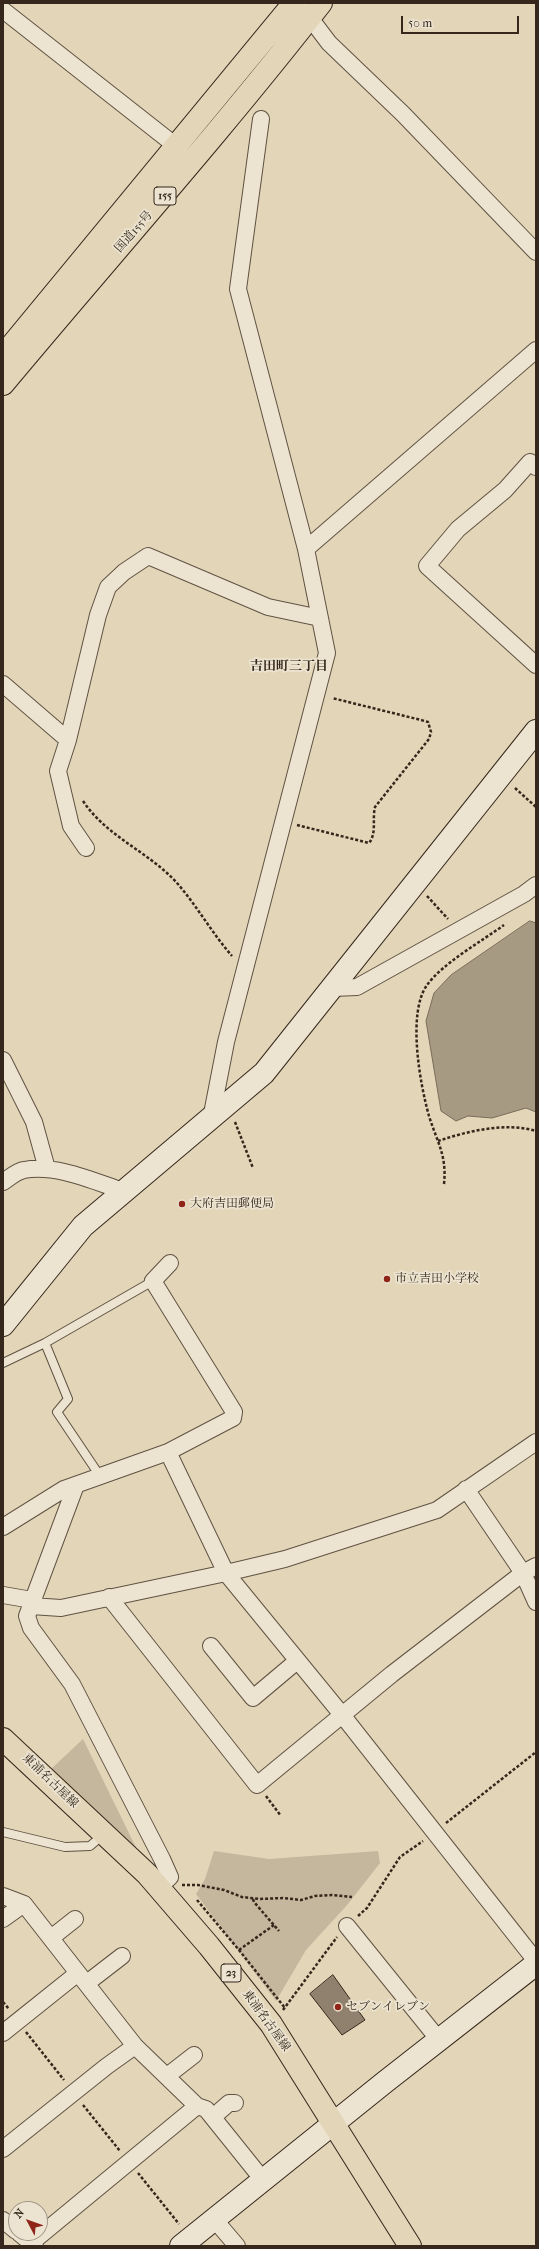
<!DOCTYPE html>
<meta charset="utf-8">
<style>
body{margin:0}
#map{position:relative;width:539px;height:2249px;overflow:hidden;background:#e2d5b8;font-family:"IM FELL French Canon",serif}
canvas{display:block}
.frame{position:absolute;inset:0;border:4px solid #35271b;pointer-events:none}
.north{position:absolute;left:8px;top:2201px;width:40px;height:40px;box-sizing:border-box;background:#ece4d1;border:1px solid #a39888;border-radius:50%;rotate:311deg;font-size:11px;font-weight:700;line-height:16px;text-align:center;color:#35271b}
.north::after{content:'';display:block;margin:auto;width:14px;height:18px;background:#8f2418;clip-path:polygon(50% 0,100% 100%,50% 72%,0 100%)}
.scale{position:absolute;left:401px;top:16px;width:118px;height:18px;box-sizing:border-box;border:2px solid #35271b;border-top:0;padding-left:5px;font-size:12px;line-height:14px;white-space:nowrap;color:#35271b;-webkit-text-stroke:3px #ece4d1;paint-order:stroke}
</style>
<div id="map">
<canvas width="539" height="2249"></canvas>
<div class="frame"></div>
<div class="north">N</div>
<div class="scale">50 m</div>
</div>
<script>
const ctx = document.querySelector('canvas').getContext('2d');
ctx.lineJoin = 'round';
function paint(path, color) { ctx.fillStyle = color; ctx.fill(path, 'evenodd'); }
function strokePath(path, color, width, dash) { ctx.strokeStyle = color; ctx.lineWidth = width; ctx.lineCap = dash ? 'butt' : 'round'; ctx.setLineDash(dash || []); ctx.stroke(path); }
function write(font, color, halo, rows, align = 'center') {
  ctx.font = font + ' "IM FELL French Canon","Noto Serif JP",serif'; ctx.lineWidth = 3.5; ctx.setLineDash([]); ctx.textBaseline = 'middle'; ctx.strokeStyle = halo; ctx.fillStyle = color; for (const [text, x, y, turn = 0] of rows) {
    ctx.save(); ctx.translate(x, y); ctx.rotate((+turn || 0) * Math.PI / 180); ctx.textAlign = isNaN(turn) ? turn : align; if (halo) ctx.strokeText(text, 0, 0); ctx.fillText(text, 0, 0); ctx.restore();
  }
}
paint(new Path2D(`
 M83,1739L145,1866L50,1770Z
 M214,1851L269,1859L378,1851L380,1863L348,1904L306,1950L276,2001L196,1894L205,1879Z`), '#c5b79d');
const water = new Path2D(`
 M530,921L536,923V1112L526,1108L492,1118L468,1116L456,1121L441,1111L426,1021L434,993L451,975Z`);
paint(water, '#a79a83');
strokePath(water, '#796c59', 1);
const building = new Path2D(`
 M333,1975L365,2020L342,2035L310,1994Z`);
paint(building, '#8f816d');
strokePath(building, '#35271b', 1);
const lane = new Path2D(`
 M45,1343L68,1399L57,1412L100,1476
 M3,1363L45,1343L153,1281
 M3,1832L65,1847L90,1846L104,1834`);
const street = new Path2D(`
 M3,10L176,146
 M304,10L329,43L403,114L536,252
 M536,467L530,462L505,490L458,529L427,566L536,665
 M306,549L536,350
 M3,684L68,740
 M86,848L71,826L58,771L68,740L98,615L108,587L124,572L148,556L268,607L320,618
 M333,988L357,987L524,894L536,885
 M3,1060L34,1122L47,1169
 M211,1119L226,1042L327,653L306,549L238,289L261,119
 M3,1182C9,1178 17,1171 24,1170C56,1164 93,1181 123,1191
 M168,1452L226,1573L343,1716L536,1961
 M76,1485L27,1616L31,1628L72,1684L162,1859L170,1877L159,1887
 M466,1489L523,1573L536,1602
 M3,1527L64,1489L168,1452L233,1418L234,1412L153,1281L170,1263
 M3,1595L32,1600
 M109,1597L257,1785L392,1674L523,1573L536,1566
 M31,1606L61,1608L226,1573L285,1559L437,1510L536,1442
 M211,1646L253,1698L297,1661
 M3,1896L24,1904L135,2046L197,2106L206,2109L263,2180
 M3,1919L24,1904
 M347,1926L439,2040
 M51,1938L75,1919
 M87,1983L122,1956
 M3,2033L78,1973
 M167,2076L194,2055
 M213,2117L229,2103H235
 M3,2149L107,2066L135,2046
 M214,2219L237,2246
 M3,2220L16,2231
 M19,2233L35,2246
 M31,2243L197,2106`);
const secondary = new Path2D(`
 M3,1325L83,1226L264,1073L536,731
 M181,2246L385,2082L536,1964`);
const primary = new Path2D(`
 M3,1739L147,1874L209,1946L271,2024L410,2246`);
const highway = new Path2D(`
 M3,356L294,3
 M3,384C109,257 219,134 321,3`);
strokePath(lane, '#605242', 10);
strokePath(street, '#605242', 18);
strokePath(secondary, '#35271b', 24);
strokePath(primary, '#35271b', 24);
strokePath(highway, '#35271b', 24);
strokePath(new Path2D(`
 M515,788L536,807
 M83,801C108,838 148,851 177,883C197,906 212,933 232,956
 M297,825L369,843C377,833 372,819 375,807L429,739L431,732L428,722L421,720L332,698
 M427,896L448,919
 M235,1122L253,1168
 M438,1141C468,1131 505,1122 536,1131
 M444,1184C447,1155 437,1142 429,1116C420,1084 407,1013 427,985C443,963 482,941 504,925
 M266,1796L281,1816
 M446,1823L536,1752
 M182,1885H198L224,1890L242,1897L260,1899L283,1898L301,1900L315,1896L332,1895L352,1897
 M253,1899L254,1902L279,1931
 M197,1900L239,1950L285,2008
 M358,1916L367,1908L400,1857L423,1841
 M239,1950L274,1925
 M3,2002L9,2009
 M283,2010L337,1937
 M26,2032L64,2080
 M83,2105L120,2151
 M138,2173L179,2224`), '#35271b', 2.5, [3, 2]);
strokePath(lane, '#ece4d1', 8);
strokePath(street, '#ece4d1', 16);
strokePath(secondary, '#ece4d1', 22);
strokePath(primary, '#e2d5b8', 22);
strokePath(highway, '#e2d5b8', 22);
for (const [x, y, r, color] of [
 [182,1204,4,"#8f2418"],
 [387,1279,4,"#8f2418"],
 [338,2007,4,"#8f2418"]
]) { const dot = new Path2D(); dot.arc(x, y, r, 0, 2 * Math.PI); ctx.fillStyle = color; ctx.fill(dot); strokePath(dot, '#ece4d1', 1.5); }
for (const [x, y, w] of [
 [165,196,22],
 [231,1973,20]
]) { const box = new Path2D(); box.roundRect(x - w / 2, y - 9, w, 18, 3); ctx.fillStyle = '#ece4d1'; ctx.fill(box); strokePath(box, '#35271b', 1); }
write('bold 11px', '#35271b', null, [
 ["155",165,196],
 ["23",231,1973]
]);
write('12px', '#35271b', '#ece4d1', [
 ["国道155号",134,232,-49],
 ["東浦名古屋線",50,1781,44],
 ["東浦名古屋線",266,2021,54]
]);
write('12px', '#35271b', '#ece4d1', [
 ["大府吉田郵便局",190,1204],
 ["市立吉田小学校",395,1279],
 ["セブンイレブン",346,2007]
], 'left');
write('bold 13px', '#35271b', '#ece4d1', [
 ["吉田町三丁目",289,667]
]);
</script>
